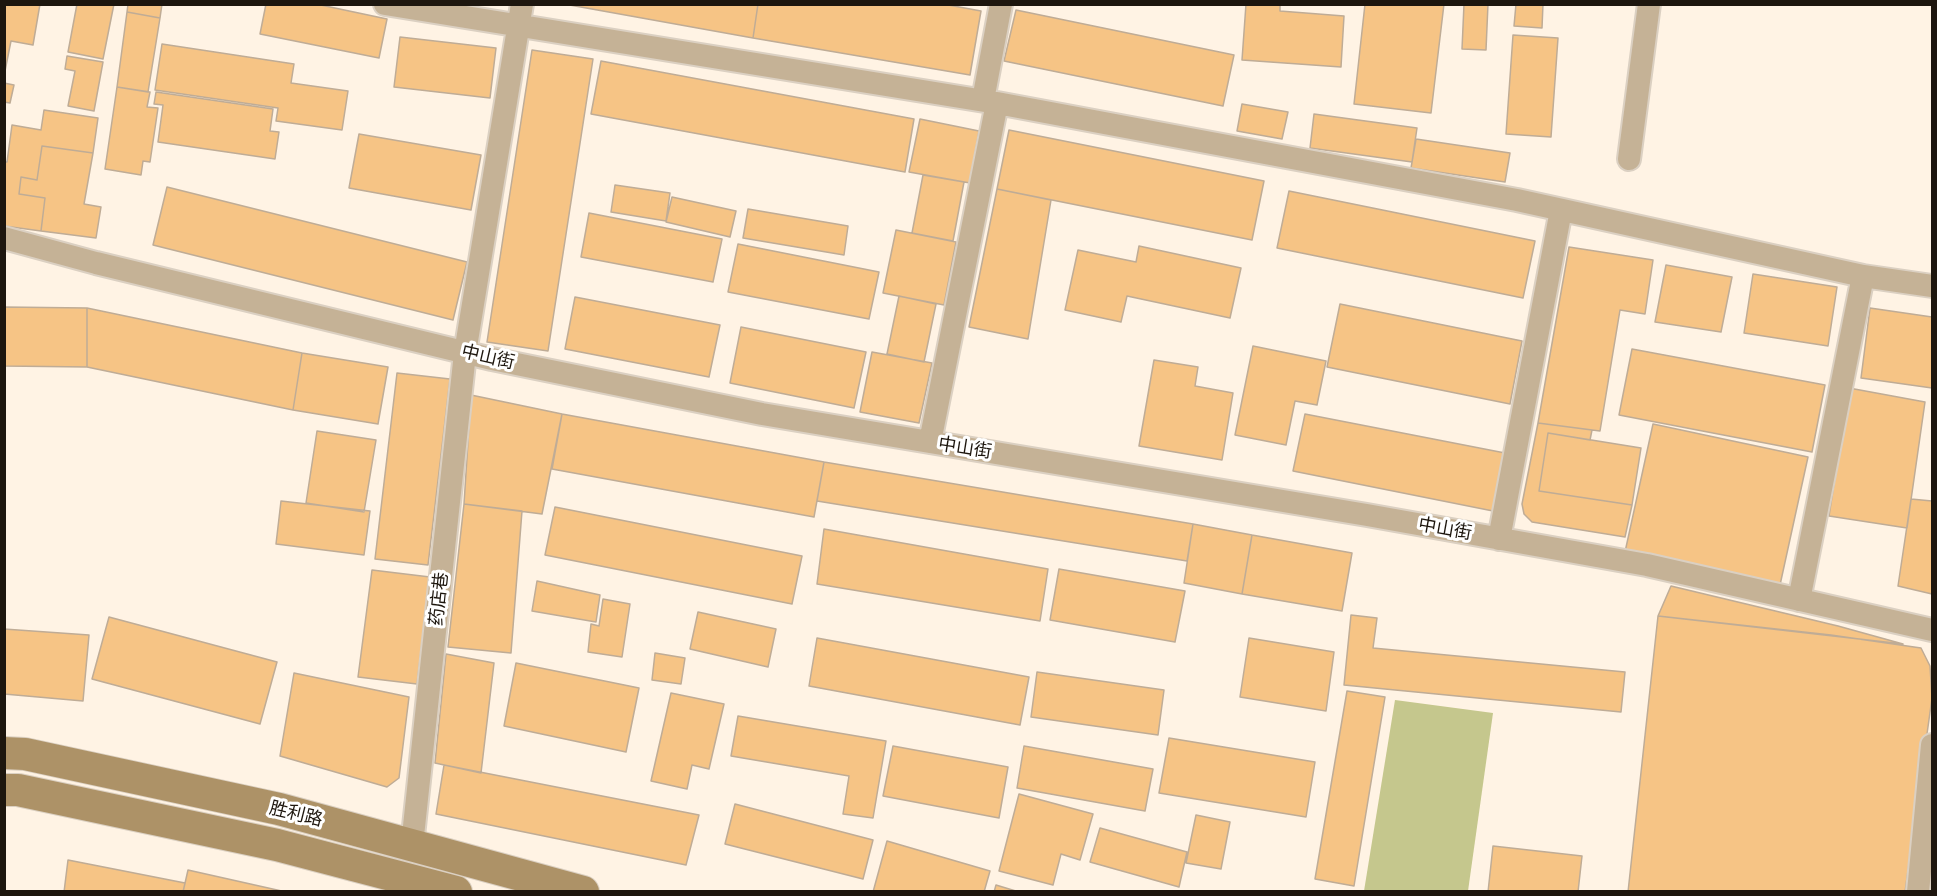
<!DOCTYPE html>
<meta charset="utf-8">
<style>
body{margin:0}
#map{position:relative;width:1937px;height:896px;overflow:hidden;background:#fff3e4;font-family:"Playfair Display",serif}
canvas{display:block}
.frame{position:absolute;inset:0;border:6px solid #1d160e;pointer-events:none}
</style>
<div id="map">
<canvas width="1937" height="896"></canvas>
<div class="frame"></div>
</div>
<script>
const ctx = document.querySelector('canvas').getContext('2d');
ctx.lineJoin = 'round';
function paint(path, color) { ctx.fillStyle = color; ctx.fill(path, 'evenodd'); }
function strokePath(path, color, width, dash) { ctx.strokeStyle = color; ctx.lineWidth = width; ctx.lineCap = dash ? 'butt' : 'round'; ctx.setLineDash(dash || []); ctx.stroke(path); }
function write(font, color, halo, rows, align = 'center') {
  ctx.font = font + ' "Playfair Display","Noto Sans SC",serif'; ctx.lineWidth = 6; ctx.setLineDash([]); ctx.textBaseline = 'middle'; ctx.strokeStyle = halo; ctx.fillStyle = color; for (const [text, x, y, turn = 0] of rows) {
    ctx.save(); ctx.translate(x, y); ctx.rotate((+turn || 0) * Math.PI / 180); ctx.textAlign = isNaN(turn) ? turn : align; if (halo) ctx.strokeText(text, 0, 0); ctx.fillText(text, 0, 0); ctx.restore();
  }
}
paint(new Path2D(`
 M1395,700L1493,713L1468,891H1364Z`), '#c5c78d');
const building = new Path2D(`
 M4,4H40L33,45L11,41L4,76Z
 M77,4H114L103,59L68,52Z
 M128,4H162L160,18L127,12Z
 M266,4H316L387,19L379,58L260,34Z
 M564,4H758L753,38Z
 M758,4H943L981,11L970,75L753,38Z
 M1246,4H1280V11L1344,16L1341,67L1242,60Z
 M1365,4H1444L1431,113L1354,104Z
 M1464,4H1488L1486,50L1462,49Z
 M1516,4H1543L1542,28L1514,26Z
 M1016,10L1234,55L1223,106L1004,61Z
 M127,12L160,18L148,92L117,87Z
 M1513,35L1558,38L1551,137L1506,134Z
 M400,37L496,48L490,98L394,87Z
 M162,44L294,64L291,83L348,91L342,130L276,121L278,108L155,90Z
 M532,50L593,59L548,351L487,342Z
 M67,56L103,62L94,111L68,106L75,71L65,69Z
 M601,61L914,119L905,172L591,114Z
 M4,83L14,85L10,103L4,102Z
 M117,87L150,92L147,107L158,108L150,162L143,161L141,175L105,169Z
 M156,92L273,109L270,131L279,132L275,159L158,142L163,105L154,104Z
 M1242,104L1288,112L1282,139L1237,131Z
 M44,110L98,118L93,153L42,146L37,180L21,177L19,194L45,198L41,231L4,226V162H7L12,125L41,130Z
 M1314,114L1417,128L1412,162L1310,148Z
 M920,119L979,131L970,183L909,172Z
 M1009,130L1264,181L1252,240L997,189Z
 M359,134L481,155L471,210L349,188Z
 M1416,139L1510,153L1505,182L1411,168Z
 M42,146L93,153L84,204L101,207L96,238L41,231L45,198L19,194L21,177L37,180Z
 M923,175L964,182L953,241L912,233Z
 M615,185L670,193L666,221L611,212Z
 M167,187L467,262L453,320L153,245Z
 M997,189L1051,200L1028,339L969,327Z
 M1289,191L1535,241L1523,298L1277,248Z
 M672,197L736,211L730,237L666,222Z
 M748,209L848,226L844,255L743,238Z
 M589,213L722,239L713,282L581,257Z
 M896,230L956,242L944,305L883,293Z
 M738,244L879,272L869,319L728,292Z
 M1139,246L1241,268L1230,318L1127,296L1121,322L1065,310L1078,250L1136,262Z
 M1569,247L1653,260L1645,314L1620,310L1600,431L1538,423Z
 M1666,265L1732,277L1721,332L1655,322Z
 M1753,274L1837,287L1828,346L1744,333Z
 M899,296L936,304L924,362L887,354Z
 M575,297L720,325L709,377L565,349Z
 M1340,304L1522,341L1510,404L1327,367Z
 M4,307L87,308V367L4,366Z
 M87,308L302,353L293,410L87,367Z
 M1870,308L1932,317V388L1861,378Z
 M741,327L866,352L854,408L730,383Z
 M1253,346L1326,361L1317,405L1295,401L1286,445L1235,435Z
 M1632,349L1825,385L1812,452L1619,415Z
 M872,352L932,363L919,423L860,412Z
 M302,353L388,367L378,424L293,410Z
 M1154,360L1198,367L1195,386L1233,393L1222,460L1139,446Z
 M397,373L450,379L428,565L375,559Z
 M1849,388L1925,402L1907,528L1829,516Z
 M471,395L562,414L542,514L464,504Z
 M562,414L824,462L814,517L552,469Z
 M1305,414L1505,453L1493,511L1293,471Z
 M1538,423L1592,430L1590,440L1548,433L1539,491L1632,505L1625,537L1532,522L1524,514L1522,504Z
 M1653,424L1808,457L1780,585L1625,552Z
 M317,431L376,440L364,512L306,503Z
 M1548,433L1641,448L1632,505L1539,491Z
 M824,462L1193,524L1187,561L817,501Z
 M1911,499L1932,501V594L1898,586Z
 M281,501L370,511L364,555L276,544Z
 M464,504L522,511L511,653L448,647Z
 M555,507L802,556L792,604L545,555Z
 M1193,524L1252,535L1242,594L1184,583Z
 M824,529L1048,569L1040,621L817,584Z
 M1252,535L1352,553L1342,611L1242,594Z
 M1059,569L1185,591L1175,642L1050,620Z
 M372,570L430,577L417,684L358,677Z
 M537,581L600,595L596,622L532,611Z
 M1671,586L1838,626L1903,644L1658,616Z
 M603,599L630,604L622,657L588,652L591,624L599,626Z
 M698,612L776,629L768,667L690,649Z
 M1351,615L1377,618L1373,648L1625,672L1621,712L1344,685Z
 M1658,616L1831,635L1921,648L1930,666L1932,698L1905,892H1628Z
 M109,617L277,662L260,724L92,679Z
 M4,629L89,635L83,701L4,694Z
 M817,638L1029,677L1020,725L809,686Z
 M1249,638L1334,652L1326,711L1240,697Z
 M655,653L685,658L681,684L652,680Z
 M446,654L494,663L481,773L435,763Z
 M516,663L639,688L626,752L504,726Z
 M1037,672L1164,690L1158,735L1031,717Z
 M294,673L409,697L399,778L387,787L280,756Z
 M1347,691L1385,697L1354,886L1315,879Z
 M671,693L724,704L709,769L692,765L687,789L651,781Z
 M738,716L886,741L873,818L843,814L849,776L731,756Z
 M1169,738L1315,762L1306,817L1159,793Z
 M893,746L1008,767L999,818L883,796Z
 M1024,746L1153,769L1145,811L1017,788Z
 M444,765L699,815L686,865L436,814Z
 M1019,794L1093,814L1080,860L1061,854L1053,885L999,871Z
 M735,804L873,840L863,879L725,844Z
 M1196,815L1230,822L1221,869L1186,863Z
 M1100,828L1187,852L1179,887L1090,862Z
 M887,841L990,871L984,892H873Z
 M1493,846L1582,856L1578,892H1488Z
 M68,860L185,883L183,892H64Z
 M188,870L286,892H183Z
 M996,885L1019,892H994Z`);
paint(building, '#f6c485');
strokePath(building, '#bfac96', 1.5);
const street = new Path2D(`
 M385,4L997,103L1517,200L1863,276L1932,286
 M983,100L1001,4
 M1629,159L1649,4
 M4,238L96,263L492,359L762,414L1367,515L1647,565L1932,630
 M930,442L997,103
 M1499,539L1561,210
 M1799,600L1863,276
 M412,845L465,353L522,4
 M1918,892L1932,745`);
const secondary = new Path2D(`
 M4,753L25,754L279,809L583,892
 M4,790H18L277,845L456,892`);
strokePath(street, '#dbd0c2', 26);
strokePath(secondary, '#dbd0c2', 34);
strokePath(street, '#c5b296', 22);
strokePath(secondary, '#ad9267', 32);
write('18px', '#1d160e', '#fff', [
 ["中山街",488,357,13],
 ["中山街",965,448,9],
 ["中山街",1445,529,10],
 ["药店巷",439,599,-84],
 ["胜利路",296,814,14]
]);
</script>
